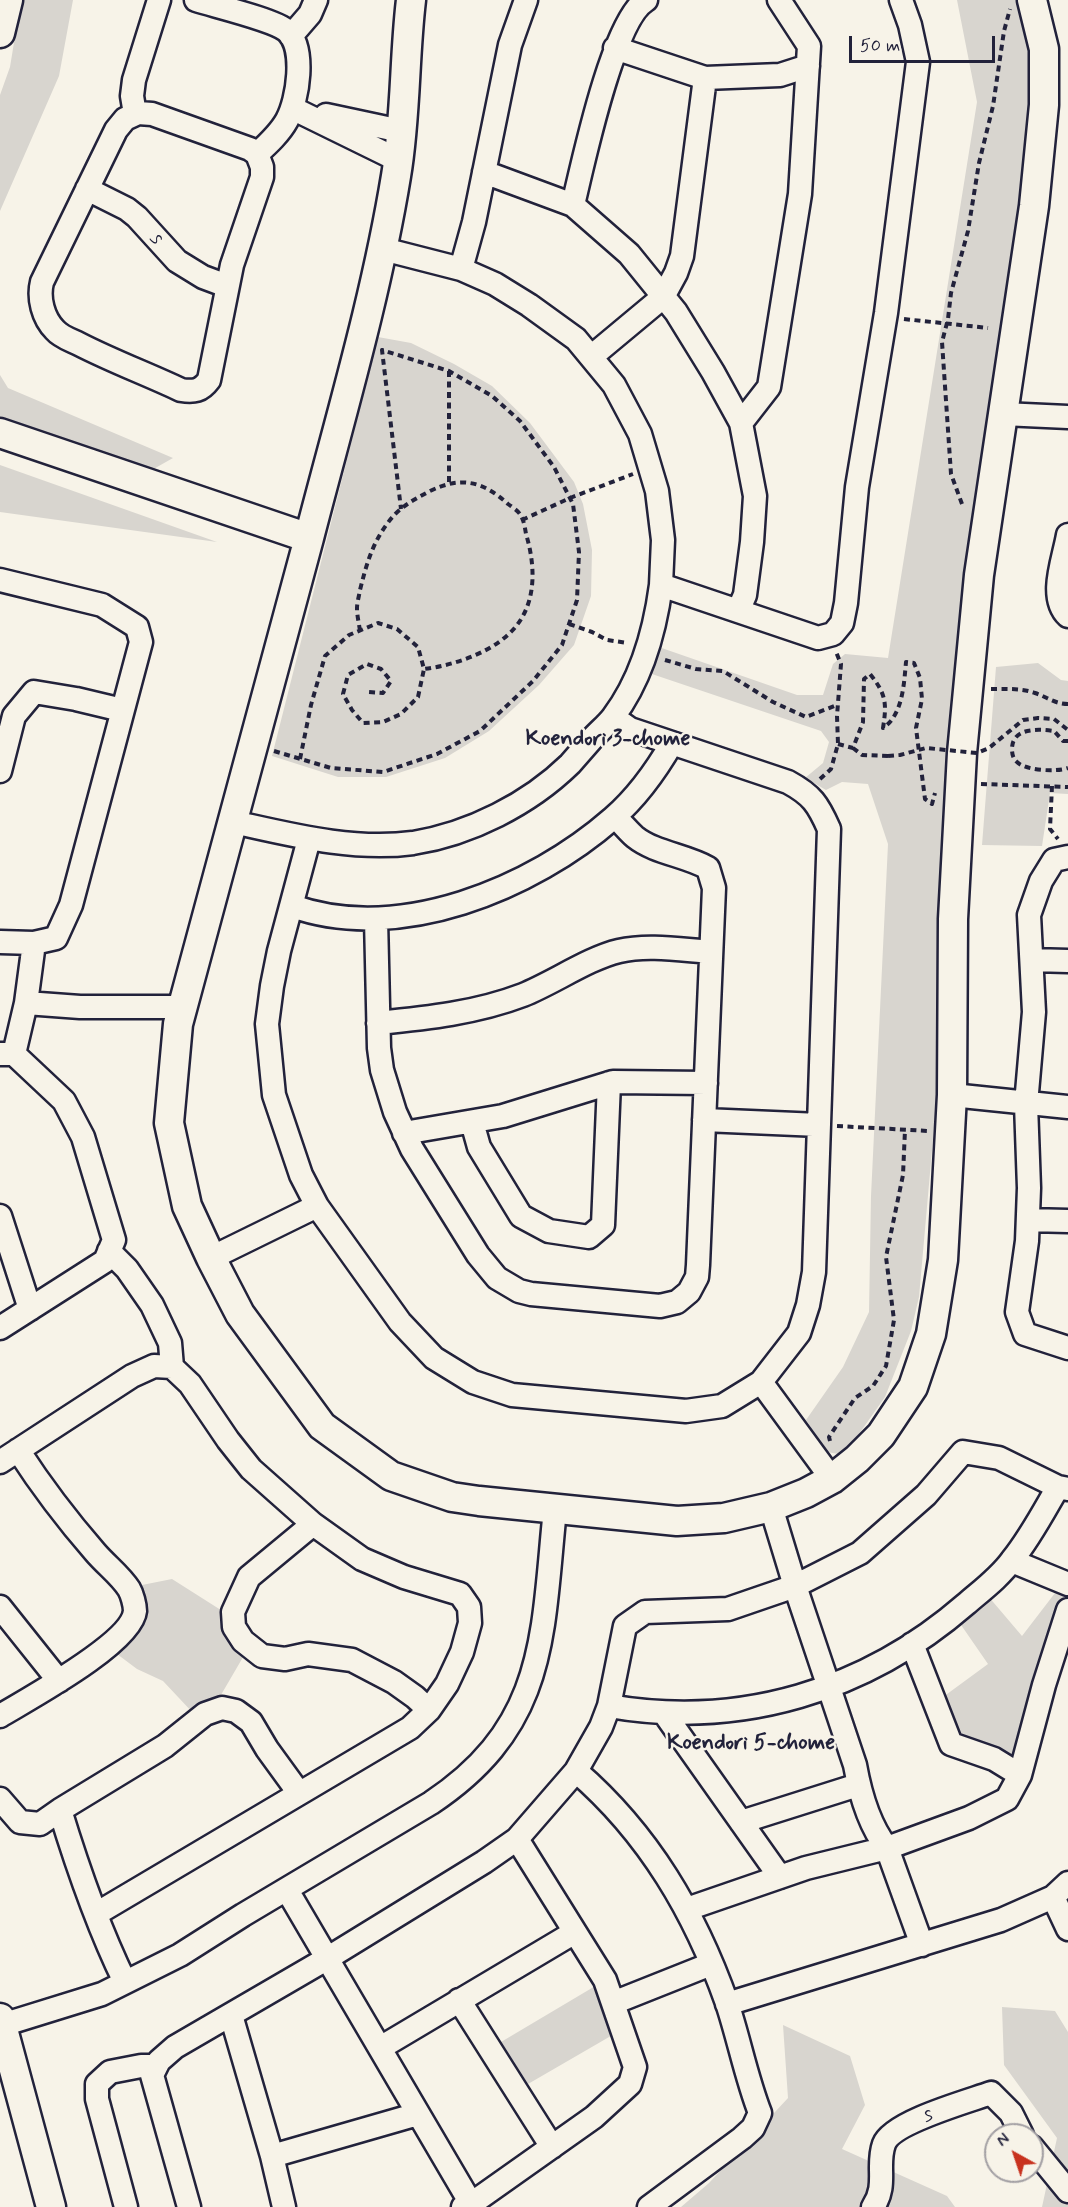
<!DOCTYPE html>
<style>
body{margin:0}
#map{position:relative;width:1068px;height:2207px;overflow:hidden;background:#f7f3e8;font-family:Mynerve,sans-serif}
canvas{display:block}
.north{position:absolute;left:984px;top:2123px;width:60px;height:60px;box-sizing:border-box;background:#f7f3e8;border:2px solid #a29fa3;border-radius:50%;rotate:320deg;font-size:16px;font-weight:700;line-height:24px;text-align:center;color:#22223b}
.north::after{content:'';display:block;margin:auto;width:21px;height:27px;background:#c8321e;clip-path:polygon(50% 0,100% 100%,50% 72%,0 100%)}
.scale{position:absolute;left:849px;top:36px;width:146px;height:27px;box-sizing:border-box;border:3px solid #22223b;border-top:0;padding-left:8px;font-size:18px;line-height:21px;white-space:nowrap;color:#22223b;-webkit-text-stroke:4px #f7f3e8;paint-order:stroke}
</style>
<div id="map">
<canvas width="1068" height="2207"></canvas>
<div class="north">N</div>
<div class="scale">50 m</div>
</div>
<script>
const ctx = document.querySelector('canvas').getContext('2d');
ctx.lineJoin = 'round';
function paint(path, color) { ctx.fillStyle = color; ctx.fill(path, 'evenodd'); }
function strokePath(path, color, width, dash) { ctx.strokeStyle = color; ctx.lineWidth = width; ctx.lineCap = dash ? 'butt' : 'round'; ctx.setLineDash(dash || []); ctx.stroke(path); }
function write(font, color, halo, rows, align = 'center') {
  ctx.font = font + ' Mynerve,sans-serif'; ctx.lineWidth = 5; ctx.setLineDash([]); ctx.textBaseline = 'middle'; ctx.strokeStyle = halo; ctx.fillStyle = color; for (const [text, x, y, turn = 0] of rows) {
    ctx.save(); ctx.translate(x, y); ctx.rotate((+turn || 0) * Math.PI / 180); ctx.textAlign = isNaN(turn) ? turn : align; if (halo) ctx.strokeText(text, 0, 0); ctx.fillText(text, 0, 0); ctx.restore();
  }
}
paint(new Path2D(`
 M21,0H73L59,76L0,211V95L10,67Z
 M957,0H1018L1027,30L1033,94L1009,281L919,1297L911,1331L885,1397L844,1455L827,1452L806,1420L843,1367L869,1312L871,1196L888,844L868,784L842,782L826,790L805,778L823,763L829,742L821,731L643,671L653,645L797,695H823L833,664L845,654L888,658L977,102Z
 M378,337L411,343L454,364L492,386L530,423L574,482L583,504L592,550L591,596L574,645L539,685L489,731L445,758L386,777H338L272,756Z
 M0,375L8,388L173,458L150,471L0,423Z
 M0,465L217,542L0,512Z
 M1038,663L1061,680L1068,681V794L1050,793L1042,846L982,845L996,667Z
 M172,1579L224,1612L246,1652L218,1700L194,1714L163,1681L137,1669L113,1651L137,1586Z
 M1055,1593L1064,1597L1019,1752L1005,1756L959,1738L943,1697L988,1664L959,1622L988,1596L1022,1636Z
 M602,1982L616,2033L528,2084L501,2042Z
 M1002,2007L1055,2011L1068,2032V2207H1042L1057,2138L1004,2065Z
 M783,2025L850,2056L865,2105L842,2149L947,2196L955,2207H681L709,2183L788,2098Z`), '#d8d5cf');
const minor = new Path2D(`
 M196,0C215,6 275,20 287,31C306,48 298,100 287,120C280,133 268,144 257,154
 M291,36L310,14L316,0
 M615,48L705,78L780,75L808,66
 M292,108L398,160
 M138,113L152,114L250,149L257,154L262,167V177L232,265L209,380C201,391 194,392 181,390C147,374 112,361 79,344C71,340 61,337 55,330C43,318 38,298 42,282L116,130L125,119Z
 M135,114L132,96L134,80L159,0
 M326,115L401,131
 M484,172L573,205L629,254L676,312L713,372L741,423L755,496L752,542L745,595L738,611
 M87,189L127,209L137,217L177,261L203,277L227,286
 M573,205C583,163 613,20 646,0
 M383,249L461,269L495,284L529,305L576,339L614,385L640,434L657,491L663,540L661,585L818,638L833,634L842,623L846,603L857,487L886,313L918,62L910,25L901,0
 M461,269L474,222L510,45L526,0
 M591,357L663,297L676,273L682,256L705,78
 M1003,414L1068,417
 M741,423L769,387L800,194L809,46L779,0
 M1068,535C1064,559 1048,597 1068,616
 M0,580L102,605L137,627L141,642L71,905L56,938L34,943L26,1003
 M613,717L630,729L788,782C812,795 818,804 829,829L814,1272L808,1305L799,1333L761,1382L832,1479
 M0,771L14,716L34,692L76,699L122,710
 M233,822C292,835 353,851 413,843C470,834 529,804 570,764C577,756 584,748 591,740C598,732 607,725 613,717C641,680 655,630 661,585
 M1068,857L1054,860L1041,881L1029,915L1034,1012L1026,1104L1029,1188L1027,1241L1017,1312L1025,1334L1068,1348
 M292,906C399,944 532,889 613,818C636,798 657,769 672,743
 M376,919L379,1048L382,1070L395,1112L412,1149L478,1255L497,1278L519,1291L531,1294L660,1306L677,1302L689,1292L697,1277L698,1265L714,888L708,868C685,855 655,853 635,837C628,831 622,823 615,817
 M0,942L34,943
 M1032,960L1068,961
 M378,1023C427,1018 476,1013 523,995C553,983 589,958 619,951C648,944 682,950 711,952
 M0,1054H14L64,1101L83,1137L114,1240L105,1261L0,1328
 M14,1054L26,1003L80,1007H183
 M952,1095L1068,1107
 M704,1120L819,1125
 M472,1122L479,1147L521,1216L549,1231L589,1237L603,1225L609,1083
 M404,1133L503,1116L613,1082L706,1083
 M317,1206L400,1322L434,1358L473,1382L512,1395L686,1411L722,1406L761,1382
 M0,1216L30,1309
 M1028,1220L1068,1221
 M109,1251L127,1269L152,1305L170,1343L172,1367
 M211,1258L317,1206L301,1175L274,1095L267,1024L272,986L279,951L309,839
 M0,1462L132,1376L154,1366L172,1367L190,1384L228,1440L251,1469L313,1524L362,1559L404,1577L460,1594L469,1607L470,1623L462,1652L447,1684L429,1710L410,1728L96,1914
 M771,1507L795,1586L855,1765C860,1793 869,1825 887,1848L922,1945
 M313,1524L249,1577L233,1612L234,1627L243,1641L262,1656L285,1659L308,1654L352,1660L394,1682L415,1697L429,1710
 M1012,1561L1068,1584
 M0,1607L59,1681
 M912,1644L951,1744L994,1759L1020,1775
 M609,1706L625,1626L645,1612L728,1609L795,1586L860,1553L926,1495L963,1452L999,1458L1058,1487
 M664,1713L780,1877
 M0,1716C28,1699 132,1643 135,1611C135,1605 132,1594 129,1589C120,1575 106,1565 95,1552C68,1521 40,1484 18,1450
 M576,1771C649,1834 695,1913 727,2003C739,2039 746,2077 760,2113L753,2128L742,2138L649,2207
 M0,1799L20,1822L40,1824L60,1810
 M741,1822L858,1785
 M287,1890L473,2207
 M1053,1897L1068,1929
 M687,1909L806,1868L887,1848L969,1818L1007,1799L1020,1775L1044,1685L1068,1610
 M125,1982C98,1927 78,1869 60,1810L165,1746L205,1714L222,1708L236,1711L251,1722L267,1749L299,1793
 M459,2000L552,2147
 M613,2003L711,1964
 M727,2004L1001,1920L1053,1897L1068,1883
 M231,2015L272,2156L284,2207
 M2,2025L102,1994L180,1955L243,1915L431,1803C548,1725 542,1635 555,1509
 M380,2048L575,1932L517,1839
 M1032,2147L1068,2191
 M272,2156L418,2114
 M126,2207L97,2099V2084L110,2072L141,2066H156
 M189,2207L152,2075L159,2061L175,2047L328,1958L484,1862L517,1839L576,1771L601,1727L609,1706C740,1729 866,1691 966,1604C981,1591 1000,1577 1012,1560C1030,1538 1044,1511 1058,1487L1068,1489
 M463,2207L471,2204L594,2117L630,2084L635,2067L605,1980L575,1932
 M873,2207C888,2185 876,2166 884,2144C892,2122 969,2101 991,2093L1011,2113L1022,2135`);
const tertiary = new Path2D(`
 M0,33L8,0
 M0,433L309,538C340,418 376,298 396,176C406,118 404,59 411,0
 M309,538L178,1024L169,1123L187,1206L211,1258L240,1314L322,1426L391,1476L452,1497L479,1501L677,1521L724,1518L771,1507L806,1493L832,1479L857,1459L881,1435L913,1387L931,1334L943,1260L952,1095L953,919L962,753L979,575L1034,206L1044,105V49L1032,0
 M0,2018L51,2207`);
strokePath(minor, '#22223b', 27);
strokePath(tertiary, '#22223b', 33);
strokePath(new Path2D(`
 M904,319L988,328
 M449,371V485
 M962,504L951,474L942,342L948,319L951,293L968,231L979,163L993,106L1004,31L1010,9
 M522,520L570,498L633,474
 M569,624L592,632L607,640L628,643
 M360,631C359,623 357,616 357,608C357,603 359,596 360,590C366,566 372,544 387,524C398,508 413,500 430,491C461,476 483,481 508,504C512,507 519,511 521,516C524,521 525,528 526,534C535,564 537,599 517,625C497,651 456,665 424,669
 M665,660L696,669L723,671L773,702L806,717L837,705
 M991,689C1006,689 1021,688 1035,693C1047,697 1055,704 1068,704
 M1068,741H1063L1054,731C1039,729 1012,727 1012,749C1012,754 1013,759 1017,762C1026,771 1057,772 1068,768
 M838,744L853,748L863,722L864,679L870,674C886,694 887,703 883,728C903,715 904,683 906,662L914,663L920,678L922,699L916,728L925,799L932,804L935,793
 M853,748L862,755L888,756
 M274,751L331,768L383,772L437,754L480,731L533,681L562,645L577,600L579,552L573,504L554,467L520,421L492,396L449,371L382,350L401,509
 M300,759L311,705L325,656L349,635L378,623L397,629L418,647L424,669L418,697L401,714L383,722L363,723L352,710L343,694L348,675L367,664L381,669L391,681L383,693L369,692
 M820,779L831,769L838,744L837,716L841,664L836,652
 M981,784L1068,787
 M1052,786L1050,829L1058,839
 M837,1126L929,1131
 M830,1441L829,1437L855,1398L873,1386L886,1366L894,1320L886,1257L903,1175L905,1130`), '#22223b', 4, [6, 4.5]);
strokePath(minor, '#f7f3e8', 22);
strokePath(tertiary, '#f7f3e8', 28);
strokePath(new Path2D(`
 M888,756L900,755L926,748L977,753L989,748L1023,720L1038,718L1054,719L1068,730`), '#22223b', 4, [6, 4.5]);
write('21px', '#22223b', '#f7f3e8', [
 ["s",156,239,50],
 ["s",928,2116,-23]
]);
write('bold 22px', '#22223b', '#f7f3e8', [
 ["Koendori 3-chome",608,740],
 ["Koendori 5-chome",751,1744]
]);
</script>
